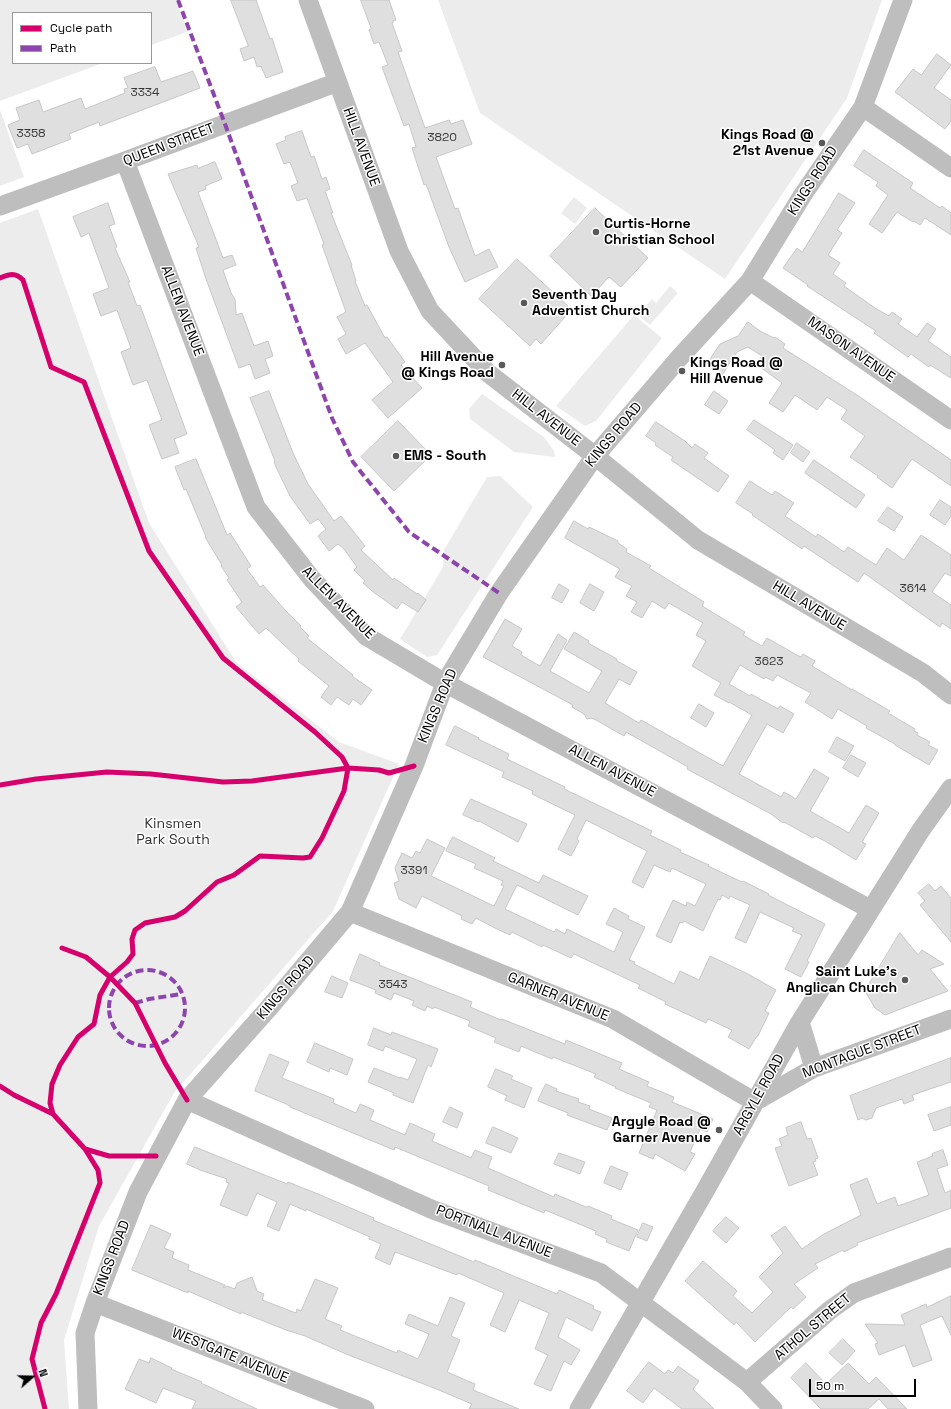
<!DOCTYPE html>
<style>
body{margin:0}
#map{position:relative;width:951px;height:1409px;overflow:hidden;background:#fff;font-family:"Space Grotesk",sans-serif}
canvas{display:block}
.legend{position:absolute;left:12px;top:12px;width:140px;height:52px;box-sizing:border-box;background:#fff;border:1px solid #999;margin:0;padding:5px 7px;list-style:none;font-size:12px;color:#000}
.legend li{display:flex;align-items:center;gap:8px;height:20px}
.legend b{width:20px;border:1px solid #999}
.north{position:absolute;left:12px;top:1357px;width:40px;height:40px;-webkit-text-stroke:3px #fff;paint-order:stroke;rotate:70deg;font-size:11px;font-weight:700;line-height:16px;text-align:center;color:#000}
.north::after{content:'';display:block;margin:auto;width:14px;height:18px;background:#000;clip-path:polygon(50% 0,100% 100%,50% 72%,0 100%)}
.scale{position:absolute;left:809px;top:1379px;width:107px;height:18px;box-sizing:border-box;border:2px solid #000;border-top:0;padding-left:5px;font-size:12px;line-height:14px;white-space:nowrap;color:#000;-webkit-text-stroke:3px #fff;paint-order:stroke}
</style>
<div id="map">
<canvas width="951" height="1409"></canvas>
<ul class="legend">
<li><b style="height:5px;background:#d6006c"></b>Cycle path</li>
<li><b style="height:5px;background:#8e44ad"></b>Path</li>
</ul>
<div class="north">N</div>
<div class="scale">50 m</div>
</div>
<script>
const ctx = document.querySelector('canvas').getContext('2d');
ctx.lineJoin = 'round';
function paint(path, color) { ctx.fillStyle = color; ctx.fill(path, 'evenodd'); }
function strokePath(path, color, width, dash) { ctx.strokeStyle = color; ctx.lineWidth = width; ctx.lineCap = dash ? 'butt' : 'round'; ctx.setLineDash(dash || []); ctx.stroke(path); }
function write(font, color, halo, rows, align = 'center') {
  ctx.font = font + ' "Space Grotesk",sans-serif'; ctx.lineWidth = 3; ctx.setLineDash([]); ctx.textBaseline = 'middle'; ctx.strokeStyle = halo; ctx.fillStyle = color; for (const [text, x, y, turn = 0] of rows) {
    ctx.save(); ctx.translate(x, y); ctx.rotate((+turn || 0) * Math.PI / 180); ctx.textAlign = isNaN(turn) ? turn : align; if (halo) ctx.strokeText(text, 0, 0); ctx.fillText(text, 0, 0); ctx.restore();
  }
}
paint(new Path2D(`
 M0,0H176L187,32L151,45V13H13V63H103L0,101Z
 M438,0H882L847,98L725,279L480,113Z
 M0,110L24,177L0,186Z
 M574,197L587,208L575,224L561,213Z
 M38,209L149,523L236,662L339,742L399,764L333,911L174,1093L99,1226L64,1340L69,1409H0V223Z
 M670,286L678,293L650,325L638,315L652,299L656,303Z
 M634,315L662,338L596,421L585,426L556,406Z
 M482,394L544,437L554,451L555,457L514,452L470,419L469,409Z
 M500,476L533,507L437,655L427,657L400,639L443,567L444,550L487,477Z`), '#ececec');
const building = new Path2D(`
 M231,0H256L270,39L272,38L283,72L266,78L261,66L257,67L254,57L244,61L240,49L248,46Z
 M361,0H389L396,20L393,21V23H392L402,51L398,52L425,128L449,120L451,124L463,120L472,144L436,157L455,209L458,208L475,256L489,249L498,267L465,282L449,247L426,184L424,185L412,148L416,147L409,124L404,126L382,67L388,65L379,42L374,44L369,30L371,29Z
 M937,54L951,65L934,88L951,100V121L945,129L895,92L913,69L921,75Z
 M155,67L161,82L193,71L200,88L100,126L99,122L69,134L71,139L32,154L28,144L17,148L8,125L20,120L16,108L39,100L43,112L81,98L85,109L125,93L124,89L128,88L124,78Z
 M302,131L311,157L314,156L322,179L326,177L330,189L325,191L333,213H331L352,265H351L356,281H355L365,306L367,305L385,338L387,337L405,362L401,365L422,388L388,418L372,400L393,382L365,343L346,354L338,339L346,334L337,317L346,312L322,245L324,244L307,198L297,201L291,186L298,183L290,162L284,164L276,144L286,140L285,137Z
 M864,150L913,183L910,188L940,208L942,206L951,213V235L925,218L920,225L914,221L913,222L897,212L882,233L869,224L888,195L876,186L878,182L854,166Z
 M215,162L222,179L205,186L206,189L198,192L223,258L232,255L236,265L223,270L231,293L235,299L236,315L242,313L254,346L268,341L273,356L265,359L270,373L255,379L250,364L239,368L206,279L196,248L199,247L168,174L197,165L198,168Z
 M839,193L855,203L837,230L842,233L828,255L840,263L833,274L846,283L844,286L875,308L889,316L892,312L902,319L898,324L917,337L927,323L936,329L928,341L951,357V378L930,365L929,367L911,354L908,357L874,333L876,331L807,286L808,285L783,268L797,248L802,252Z
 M108,203L115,224L109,226L117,247L115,248L130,282H128L137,306L140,305L187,434L174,439L179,453L162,459L149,425L162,420L147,380L133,385L121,352L131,348L117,310L101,316L93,294L109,288L89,233L81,237L73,217Z
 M595,208L648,258L621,287L609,277L591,296L550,256Z
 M517,259L568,306L561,314L565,317L541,344L536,339L530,346L479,299Z
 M748,322L760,331L774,338L775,337L785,344L783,348L857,395L951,460V486L912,459L892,488L877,477L878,476L850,457L865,436L841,419L847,410L827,397L817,410L795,395L783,412L769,403L782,383L756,364L762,356L748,347L737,352L722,375L706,365L720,344L738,336Z
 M269,391L293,453L308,484L334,521L341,516L365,546L361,550L393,580L394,578L417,594L418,593L426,600L418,612L402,602L397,609L372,591L363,583L365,581L354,570L357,567L344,549L338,544L329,551L318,536L326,529L318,519L310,524L290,496L277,469L274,462L275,461L250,398Z
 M714,391L728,401L719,414L705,405Z
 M754,420L793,445L783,460L773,453L775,450L747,430Z
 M398,421L431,455L394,491L361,457Z
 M656,422L685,441L692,448L695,444L708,453L704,458L729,476L718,492L671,460L673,457L655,445L656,443L646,436Z
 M797,443L810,452L803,462L791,453Z
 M196,459L227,535L230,533L251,566L247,569L260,587L263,585L286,611L301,626L300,627L309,636L307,638L353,675L352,676L372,690L361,705L353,699L349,705L337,697L331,705L321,697L329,686L298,661L299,659L266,628L259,634L236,607L242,602L227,580L229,578L221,566L222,565L205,537H206L186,489L184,490L175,467Z
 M814,460L865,495L856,508L805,473Z
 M750,481L772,495L775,491L794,503L785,516L816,537L818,534L844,552L848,547L876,565L887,548L904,560L921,535L951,555V576L945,573L932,592L951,605V629L942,623L940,627L864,573L858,582L804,546L802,549L752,515L753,514L736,503Z
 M940,500L951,507V516L945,525L930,515Z
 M888,507L903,517L894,531L878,521Z
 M574,521L588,529L589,527L618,541V543L627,549L626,552L651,566L649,568L704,602L702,606L745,632L743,635L762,646L767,638L795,654L801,657L803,654L815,661L812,666L852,690V689L890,711L888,713L915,729L914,731L918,733L917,735L930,742L928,745L938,750L929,765L895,745V744L866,728L867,726L838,709L832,719L805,702L811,693L777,675L773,681L765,677L764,679L740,665L729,684L750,696L751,694L778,709L780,706L794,714L783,733L767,724L739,774L781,797L784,792L796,799L814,769L829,778L810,811L849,833L866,805L879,813L862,842L866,844L856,860L825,841L815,836L813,838L784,822L783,823L771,814L698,775L687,769L688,767L626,732L624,736L596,720L591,718L587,719L584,714L572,707L573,705L483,657L505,619L522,629L512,646L522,652L521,655L540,666L558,634L567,640L550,671L589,693L602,671L564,649L574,632L589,641L588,643L617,659V661L637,672L630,685L619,679L605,703L639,723L641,720L723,766L752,715L729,702V703L714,695L721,683L692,666L706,641L696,635L703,623L669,603L665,609L652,601L642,618L631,612L637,602L626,596L632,586L615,577L620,569L565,538Z
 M559,584L569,590L562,603L552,598Z
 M590,584L604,592L594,611L580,603Z
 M699,704L714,713L706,727L691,718Z
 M455,726L479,738L478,739L509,754L507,759L565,787L564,789L652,831L650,835L681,850L680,852L709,865L708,866L742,882L743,881L769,894L768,895L825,924L807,961L809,962L801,977L785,969L802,935L792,931L794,928L760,912L746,943L735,938L750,905L730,896L729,899L722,895L720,900L718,899L703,931L684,921L683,923L680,922L671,943L656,936L673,900L686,906L687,902L695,906L706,884L672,868L670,872L654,865L643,888L632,882L647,851L586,820L577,839L579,841L571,856L558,849L575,815L532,794L533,791L502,777L504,772L446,745Z
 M837,737L854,746L845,761L829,752Z
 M851,755L866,763L858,777L843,768Z
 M471,799L527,824L518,842L479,821V822L463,815Z
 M453,837L495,858L493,861L539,883L543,875L588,896L578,915L517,885L505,909L526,919L554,932L556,929L565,934L567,929L614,952L623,932L606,924L614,908L629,916L628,919L645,927L629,960L635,962L634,964L674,984L680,971L699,980L710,956L748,974L776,990L765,1011L769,1013L758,1036H757L749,1049L728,1037L732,1030L708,1019L706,1023L678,1010L665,1004L666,1002L638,988L640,985L574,954L571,958L543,945L542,947L512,932L510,935L495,928L476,918L472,924L461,919L462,916L422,896L416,908L399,899L394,883L399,881L395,868L402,853L412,858L416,851L420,853L427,839L445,848L431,876L494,906L504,886L501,885L503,881L474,868L476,864L446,851Z
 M929,884L935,891L941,886L951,898V942L920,905L925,901L918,893Z
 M900,933L918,955L922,950L944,964L930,969L948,991L885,1015L875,1008L865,991Z
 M360,954L380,963L379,965L472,1002L470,1007L501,1020L502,1019L565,1044L566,1040L622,1063L619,1069L649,1082L647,1086L674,1097L672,1102L713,1119L707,1132L700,1129L690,1152L695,1154L685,1171L655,1154L653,1159L639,1153L657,1110L649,1107L651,1103L615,1088L616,1087L594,1077L596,1074L553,1057L552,1059L521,1046L519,1052L494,1042L496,1038L468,1026L470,1021L434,1007L433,1009L427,1006L425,1011L412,1005L414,1001L394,993L391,1000L375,993L376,990L350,980Z
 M332,976L348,983L342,998L325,992Z
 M374,1028L391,1035L392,1032L438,1049L431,1067L428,1065L413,1103L393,1095L394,1093L368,1082L374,1068L400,1078V1077L408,1080L417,1059L385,1046L383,1051L368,1045Z
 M315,1043L353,1059L347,1075L330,1068L329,1072L307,1062Z
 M270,1054L289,1062L282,1078L334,1099L333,1103L356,1113L360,1104L374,1110L370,1120L405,1135L410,1123L435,1134L432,1141L471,1158L475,1150L492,1157L488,1168L554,1197L555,1194L586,1207L588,1206L612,1216L611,1219L638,1230L629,1251L606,1242L607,1239L595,1234L596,1231L545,1210L544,1213L488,1190L489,1186L395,1147L394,1150L290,1107V1106L284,1103L255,1091Z
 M951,1058V1082L912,1095L914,1100L904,1104L902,1099L876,1108L872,1118L866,1120L862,1118L858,1120L850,1096Z
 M496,1069L513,1076L511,1079L532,1088L524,1108L505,1100L507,1096L488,1087Z
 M546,1084L557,1089L556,1091L579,1099L578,1102L590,1106L589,1109L612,1118L607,1130L567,1115L568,1113L538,1101Z
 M450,1107L463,1113L457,1128L443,1122Z
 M951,1107V1125L934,1131L928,1115Z
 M801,1122L807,1139L811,1138L818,1158L815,1159L816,1161L813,1162L818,1175L789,1186L775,1148L782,1146L779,1139L788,1135L786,1128Z
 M493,1127L518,1138L511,1153L486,1143Z
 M195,1147L287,1184L288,1182L318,1194L374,1218L373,1220L474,1262L475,1260L557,1294L559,1290L594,1306L593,1309L601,1312L592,1331L566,1317L558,1337L580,1350L571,1365L564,1361L551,1391L534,1384L548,1355L535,1349L549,1313L519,1300L505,1332L490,1325L504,1293L458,1273L457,1275L395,1252L390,1265L375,1258L381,1244L369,1239L370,1237L306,1209V1211L290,1204L279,1231L267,1226L277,1202L257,1193L247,1216L220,1205L229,1183L226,1182L227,1179L200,1170L187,1164Z
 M943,1150L948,1165L937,1169L945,1193L951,1190V1208L857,1243L858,1245L844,1252L843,1250L815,1264L818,1268L794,1284L806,1297L793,1309L791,1307L755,1342L736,1322L734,1325L685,1281L703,1261L737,1291L733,1296L752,1313L773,1292L759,1277L783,1253L771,1236L785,1226L802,1249L824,1234L861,1215L850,1185L867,1178L877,1204L895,1197L898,1206L929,1195L917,1162L933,1156L932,1154Z
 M559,1153L585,1162L580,1174L554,1164Z
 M611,1166L628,1173L621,1190L604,1183Z
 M726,1217L739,1228L726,1243L713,1231Z
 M643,1223L653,1227L647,1241L637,1237Z
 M151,1225L171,1234L164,1248L174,1252L172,1258L189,1265L188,1270L225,1285L223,1288L227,1286L235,1289L237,1283L252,1277L257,1291L264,1294L262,1300L296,1313L297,1309L301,1311L315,1279L338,1288L325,1319L342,1326L340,1330L387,1349L397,1353L398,1350L418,1359L429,1334L405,1324L409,1314L438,1326L450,1297L465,1303L451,1336L460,1340L447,1372L475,1384L473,1390L519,1409H469L472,1404L434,1388L346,1354L305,1336L286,1330L241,1312V1314L188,1291V1293L132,1270Z
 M951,1296V1335L942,1316L920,1325L932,1360L913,1367L905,1345L879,1355L875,1344L878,1343L865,1324L905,1325L901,1315L926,1304L927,1307Z
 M843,1339L855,1351L842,1365L829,1353Z
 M151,1358L172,1368L171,1369L202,1382L201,1383L257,1409H192L196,1401L163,1388L156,1403L125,1389L139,1359L149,1363Z
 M649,1362L665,1374L668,1370L673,1373L678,1366L699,1381L693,1389L714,1409H682L654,1388L643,1403L627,1391Z
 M806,1363L826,1384L848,1363L869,1384L876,1377L907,1409H888L879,1399L868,1409H821L791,1378Z`);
paint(building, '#dfdfdf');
strokePath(building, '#c7c7c7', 1);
strokePath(new Path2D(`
 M308,0L399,251L430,311L488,373L595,456L698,540L923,673L951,695
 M863,107L951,168
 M125,161L256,507L312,579L366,636L445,683L870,909
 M0,206L125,161L338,82
 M750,281L951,420
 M350,912L613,1019L755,1102
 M800,1022L814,1068
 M187,1100L431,1209L601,1273L747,1382L773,1409
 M756,1101L814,1068L951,1019
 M95,1303L365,1409
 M747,1382L830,1310L854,1293L951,1257
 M88,1409L85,1333L95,1303L138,1192L187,1100L268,1009L350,912L414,766L445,683L499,593L595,456L680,357L750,281L802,196L863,107L903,0
 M579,1409L705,1191L800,1022L921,830L951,788`), '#bebebe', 19);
strokePath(new Path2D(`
 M178,0L225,124L332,418L353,462L409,532L499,593
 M109 1008a38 38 0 1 1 76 0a38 38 0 1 1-76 0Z
 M135,1003L149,999L182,994`), '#8e44ad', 4, [8, 4]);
strokePath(new Path2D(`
 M0,278C10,274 15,272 23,280L51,367L84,382L149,551L223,658L315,732L342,757L348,768L344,791L322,838L310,857L303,858L260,856L234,875L217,882L185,911L175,917L145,923L135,930L132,939L133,954L127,962L110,977L100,995L94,1024L78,1037L60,1065L52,1084L50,1103L53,1114
 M0,785L36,779L107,772L151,774L223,782L252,781L348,768L379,770L389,773L414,766
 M62,948L86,957L110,977L135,1003L165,1063L187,1100
 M0,1086L14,1095L53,1114L85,1149L98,1170L100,1183L56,1294L41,1323L32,1359L45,1409
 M85,1149L109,1156H156`), '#d6006c', 5);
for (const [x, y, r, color] of [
 [822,143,4,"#595959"],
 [596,232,4,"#595959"],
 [524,303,4,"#595959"],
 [502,365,4,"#595959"],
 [682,371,4,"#595959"],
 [396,456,4,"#595959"],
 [905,980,4,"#595959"],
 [719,1130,4,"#595959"]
]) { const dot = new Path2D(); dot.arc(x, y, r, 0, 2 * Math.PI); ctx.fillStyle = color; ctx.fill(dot); strokePath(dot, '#fff', 1.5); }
write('12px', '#383838', null, [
 ["3334",145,93],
 ["3358",31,134],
 ["3820",442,138],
 ["3614",913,589],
 ["3623",769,662],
 ["3391",414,871],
 ["3543",393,985]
]);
write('bold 14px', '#000', '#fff', [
 ["Kings Road @",814,135],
 ["21st Avenue",814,151],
 ["Curtis-Horne",604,224,"left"],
 ["Christian School",604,240,"left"],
 ["Seventh Day",532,295,"left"],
 ["Adventist Church",532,311,"left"],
 ["Hill Avenue",494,357],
 ["@ Kings Road",494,373],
 ["Kings Road @",690,363,"left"],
 ["Hill Avenue",690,379,"left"],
 ["EMS - South",404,456,"left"],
 ["Saint Luke's",897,972],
 ["Anglican Church",897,988],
 ["Argyle Road @",711,1122],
 ["Garner Avenue",711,1138]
], 'right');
write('14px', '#000', '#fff', [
 ["QUEEN STREET",169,145,-21],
 ["HILL AVENUE",361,147,70],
 ["KINGS ROAD",813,181,-57],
 ["ALLEN AVENUE",182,311,69],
 ["MASON AVENUE",851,350,35],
 ["HILL AVENUE",546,418,38],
 ["KINGS ROAD",614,435,-50],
 ["ALLEN AVENUE",338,603,45],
 ["HILL AVENUE",809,606,31],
 ["KINGS ROAD",438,706,-67],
 ["ALLEN AVENUE",612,771,28],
 ["KINGS ROAD",286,988,-49],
 ["GARNER AVENUE",558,997,22],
 ["MONTAGUE STREET",862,1052,-21],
 ["ARGYLE ROAD",759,1095,-61],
 ["PORTNALL AVENUE",494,1232,21],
 ["KINGS ROAD",112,1258,-69],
 ["ATHOL STREET",813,1327,-40],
 ["WESTGATE AVENUE",230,1356,22]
]);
write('14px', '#333', '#fff', [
 ["Kinsmen",173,824],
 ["Park South",173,840]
]);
</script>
